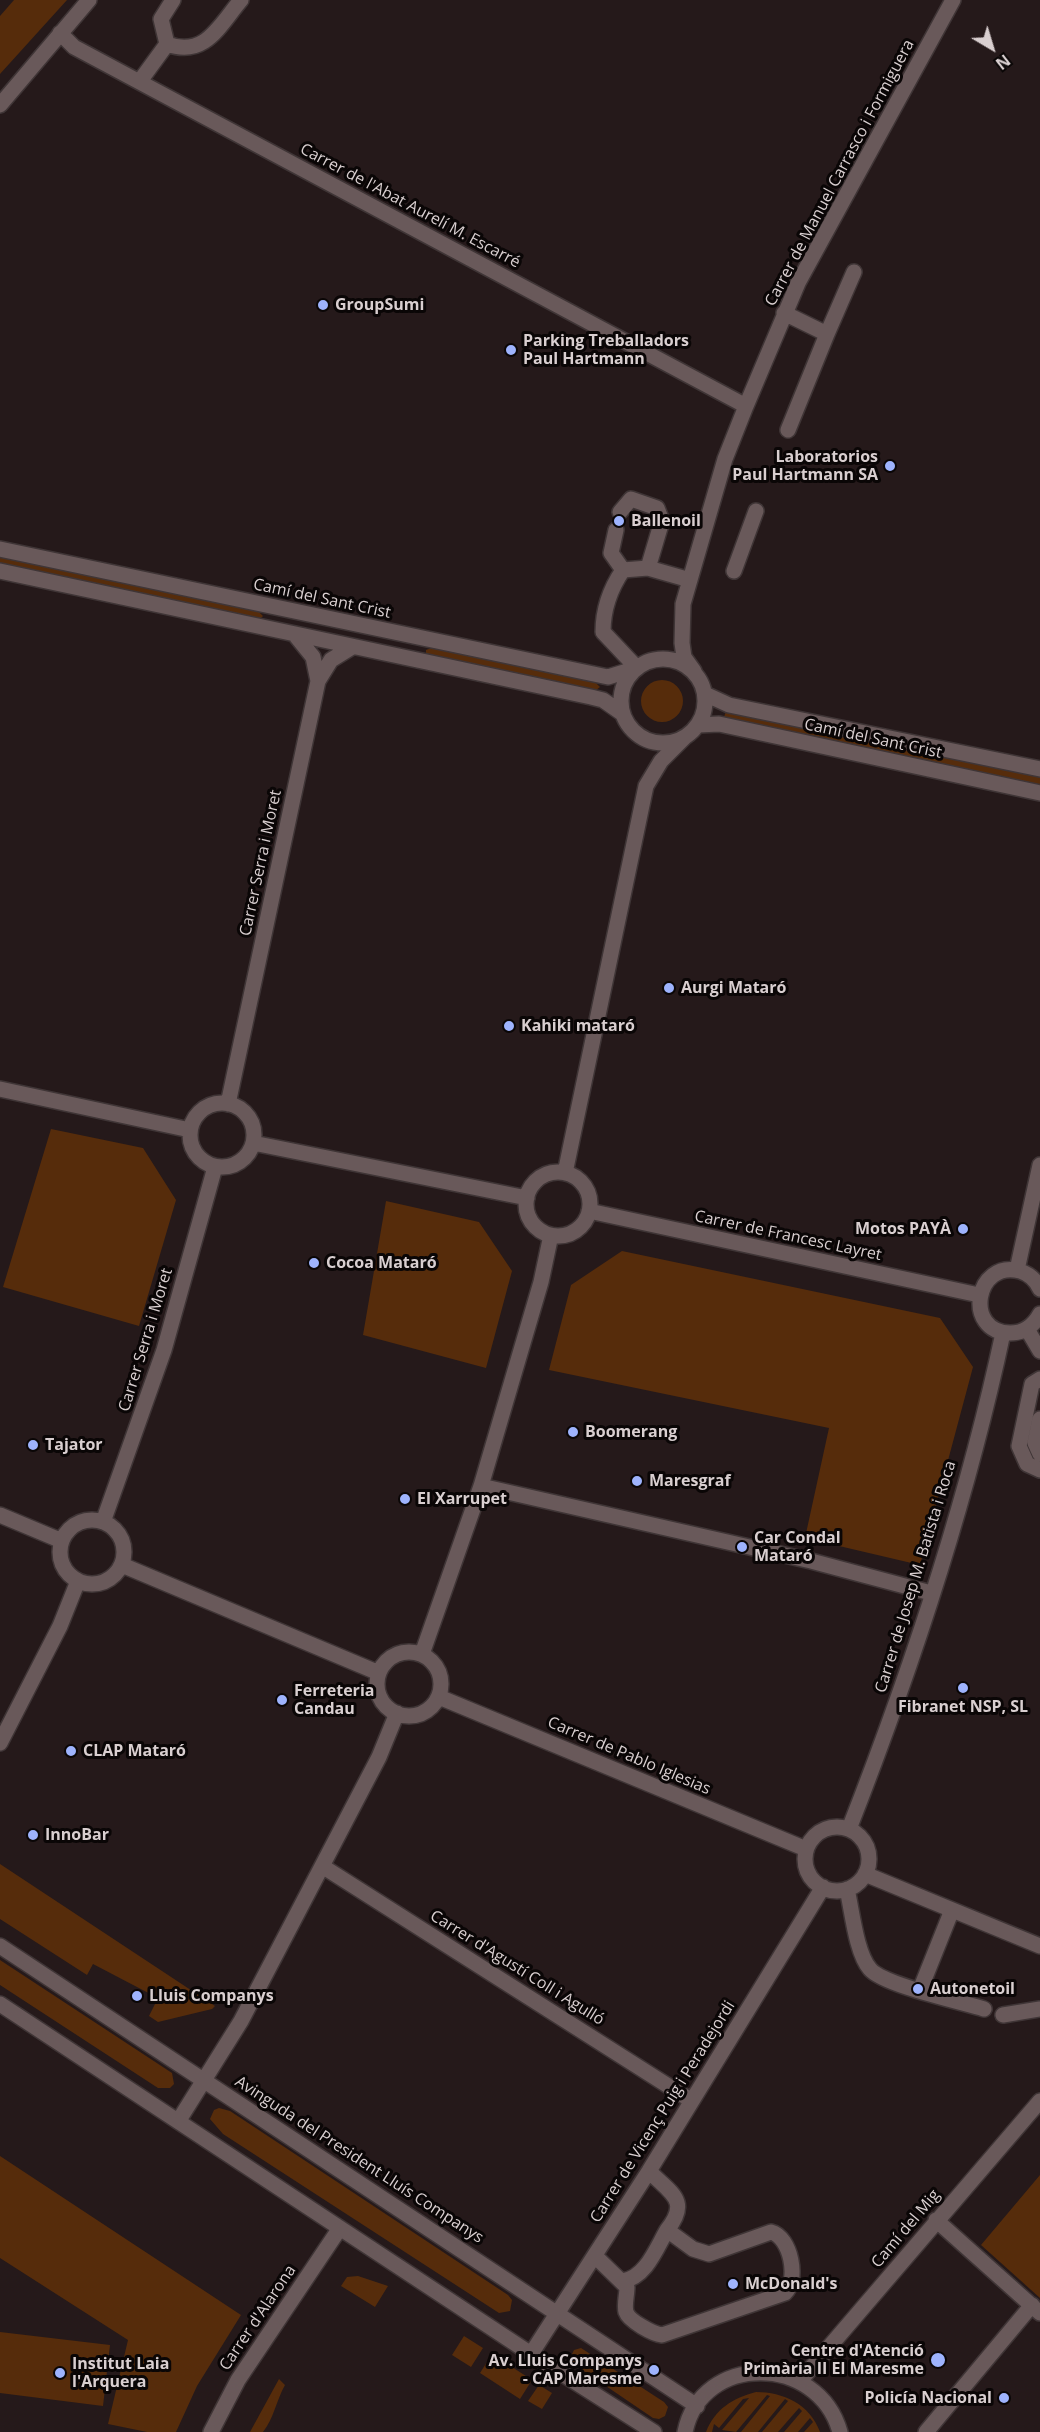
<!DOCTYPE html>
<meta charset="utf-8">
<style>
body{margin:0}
#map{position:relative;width:1040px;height:2432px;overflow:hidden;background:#25191a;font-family:"Open Sans",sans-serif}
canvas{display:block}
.north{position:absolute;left:962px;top:18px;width:60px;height:60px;-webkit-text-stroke:4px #0a0606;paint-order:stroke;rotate:142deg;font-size:16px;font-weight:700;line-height:24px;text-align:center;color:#d9cfd0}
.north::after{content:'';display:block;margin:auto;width:21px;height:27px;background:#d9cfd0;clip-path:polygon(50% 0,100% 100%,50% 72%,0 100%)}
</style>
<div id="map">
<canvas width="1040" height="2432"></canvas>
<div class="north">N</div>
</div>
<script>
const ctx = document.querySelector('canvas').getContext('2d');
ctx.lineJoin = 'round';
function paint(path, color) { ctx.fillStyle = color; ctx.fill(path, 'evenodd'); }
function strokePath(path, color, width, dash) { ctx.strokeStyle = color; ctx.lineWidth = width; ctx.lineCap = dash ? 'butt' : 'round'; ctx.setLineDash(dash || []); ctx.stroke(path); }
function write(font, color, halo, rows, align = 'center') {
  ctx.font = font + ' "Open Sans",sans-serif'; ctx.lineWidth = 6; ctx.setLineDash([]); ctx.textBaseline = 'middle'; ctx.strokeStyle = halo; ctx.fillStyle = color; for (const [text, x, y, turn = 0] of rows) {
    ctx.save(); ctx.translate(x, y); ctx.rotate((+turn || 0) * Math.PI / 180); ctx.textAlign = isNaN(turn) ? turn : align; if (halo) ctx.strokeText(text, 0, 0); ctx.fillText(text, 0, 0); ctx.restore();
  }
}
paint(new Path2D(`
 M14,0H67L0,74V16Z
 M0,556L257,610L263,616L259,620L0,566Z
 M431,648L594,681L600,687L595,691L426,655V650Z
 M641 701a21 21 0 1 1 42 0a21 21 0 1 1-42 0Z
 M726,711L1040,776V785L728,720L724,717Z
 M51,1129L143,1148L176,1200L139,1326L3,1287Z
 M386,1201L479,1222L512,1271L486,1368L363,1335Z
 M622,1251L940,1318L973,1367L920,1565L805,1538L829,1428L549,1370L571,1285Z
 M0,1864L215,2006L212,2009L158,2022L149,2016L158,1998L93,1964L87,1975L0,1919Z
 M0,1960L172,2073L174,2084L170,2088H158L0,1985Z
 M219,2108L230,2111L508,2295L512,2300L510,2311L499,2313L223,2134L210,2119L214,2110Z
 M0,2156L241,2315L197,2386L176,2432H147L108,2424L128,2340L0,2258Z
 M1040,2175V2298L981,2245Z
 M358,2276L388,2286L375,2307L341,2286L347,2277Z
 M0,2332L110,2345L103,2406L0,2393Z
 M464,2336L483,2348L471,2367L452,2355Z
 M581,2348L664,2402L668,2407L665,2416L659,2419L653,2418L578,2367L572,2362L571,2356L574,2350Z
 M492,2354L532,2380L520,2399L480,2373Z
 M279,2379L285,2385C276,2401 274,2418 263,2432H250Z
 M539,2385L552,2393L542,2409L528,2401Z
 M756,2392C783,2392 810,2404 820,2432H804L813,2422L810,2418L798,2432H784L802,2411L799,2408L778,2432H762L788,2401L785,2399L758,2432H741L770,2396L767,2395L736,2432L722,2430L749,2398L743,2399L719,2428L714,2424L712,2432H706C715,2409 733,2398 756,2392Z`), '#562c0b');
const minor = new Path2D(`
 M173,0L161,19L167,44C205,58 219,26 241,0
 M60,33L74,47L746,406
 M140,81L167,44
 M0,105L89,0
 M784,313L827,334L788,430
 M827,334L854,272
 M620,512L631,499L657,508L662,521L648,568
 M616,530L611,553L623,570
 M0,549L608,677L637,668L603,632C603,609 610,589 623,570L648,568L690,580
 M0,571L591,697L603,700L623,714
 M734,571L756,511
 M621 701a42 42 0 1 1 84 0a42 42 0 1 1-84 0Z
 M694,671L684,657L682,643L683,604L725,459L746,406L798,283L953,0
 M318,681L331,660L352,647
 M705,694L729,705L1040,769
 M698,725L719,724L1040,793
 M0,1089L190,1130
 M190 1135a32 32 0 1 1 64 0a32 32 0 1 1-64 0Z
 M228,1104L318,681L313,657L296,636
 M253,1143L527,1198
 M526 1204a32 32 0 1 1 64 0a32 32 0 1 1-64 0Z
 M565,1173L646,786L661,761L685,737
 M589,1211L979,1295
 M1017,1270L1040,1165
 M1040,1289C1036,1280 1029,1274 1020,1271C975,1259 963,1332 1010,1333C1024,1333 1034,1325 1040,1314
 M1027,1329L1040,1351
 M1040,1379L1032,1384L1019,1446L1027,1464L1040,1470
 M1040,1419L1035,1443L1040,1454
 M481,1486L811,1561L931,1593
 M0,1515L62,1541
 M60 1552a32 32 0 1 1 64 0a32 32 0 1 1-64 0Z
 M103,1522L164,1350L215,1167
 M122,1565L379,1673
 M377 1684a32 32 0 1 1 64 0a32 32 0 1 1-64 0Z
 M422,1654L481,1486L541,1282L551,1235
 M439,1697L806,1849
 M0,1743L60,1626L78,1581
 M805 1859a32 32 0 1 1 64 0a32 32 0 1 1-64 0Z
 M849,1829C912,1668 967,1501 1003,1333
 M322,1866L692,2101
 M865,1874L1040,1946
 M847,1889C852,1910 856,1953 870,1969C883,1985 962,2002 984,2009
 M0,1946L697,2406
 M920,1990L952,1910
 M0,2004L531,2354L654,2432
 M1003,2015L1040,2009
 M179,2120L241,2021L379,1757L397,1713
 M936,2220L1040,2313
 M595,2256L627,2287C627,2295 624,2305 626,2312C629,2321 653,2334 662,2335L785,2293C799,2280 791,2237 771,2232L709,2254L693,2249L667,2230C691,2200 670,2193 649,2171
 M623,2281C646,2277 656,2249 667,2230
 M531,2354L649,2171L823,1887
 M800,2381L1040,2101
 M211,2432L238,2380L340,2228
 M685,2432C701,2353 818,2353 840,2432
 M926,2432L1032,2305`);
strokePath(minor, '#3f3536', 18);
strokePath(minor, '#69595a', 15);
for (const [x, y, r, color] of [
 [323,305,6,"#9eb3fd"],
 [511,350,6,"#9eb3fd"],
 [890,466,6,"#9eb3fd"],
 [619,521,6,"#9eb3fd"],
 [669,988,6,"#9eb3fd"],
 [509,1026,6,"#9eb3fd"],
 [963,1229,6,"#9eb3fd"],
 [314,1263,6,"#9eb3fd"],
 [573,1432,6,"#9eb3fd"],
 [33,1445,6,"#9eb3fd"],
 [637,1481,6,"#9eb3fd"],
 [405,1499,6,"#9eb3fd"],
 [742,1547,6,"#9eb3fd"],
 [963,1688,6,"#9eb3fd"],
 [282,1700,6,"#9eb3fd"],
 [71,1751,6,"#9eb3fd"],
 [33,1835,6,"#9eb3fd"],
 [918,1989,6,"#9eb3fd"],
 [137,1996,6,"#9eb3fd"],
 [733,2284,6,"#9eb3fd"],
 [938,2360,8,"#9eb3fd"],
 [654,2370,6,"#9eb3fd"],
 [60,2373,6,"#9eb3fd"],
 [1004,2398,6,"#9eb3fd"]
]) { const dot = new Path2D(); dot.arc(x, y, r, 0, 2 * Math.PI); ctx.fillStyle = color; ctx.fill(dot); strokePath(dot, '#0a0606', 2); }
write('16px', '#d9cfd0', '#0a0606', [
 ["Carrer de Manuel Carrasco i Formiguera",840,173,-62],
 ["Carrer de l'Abat Aurelí M. Escarré",410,206,28],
 ["Camí del Sant Crist",322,599,12],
 ["Camí del Sant Crist",873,739,12],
 ["Carrer Serra i Moret",261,863,-78],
 ["Carrer de Francesc Layret",788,1236,12],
 ["Carrer Serra i Moret",146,1340,-73],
 ["Carrer de Josep M. Batista i Roca",916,1577,-73],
 ["Carrer de Pablo Iglesias",629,1756,23],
 ["Carrer d'Agustí Coll i Agulló",517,1968,32],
 ["Carrer de Vicenç Puig i Peradejordi",663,2112,-58],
 ["Avinguda del President Lluís Companys",359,2160,33],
 ["Camí del Mig",906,2229,-50],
 ["Carrer d'Alarona",258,2318,-56]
]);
write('bold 16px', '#d9cfd0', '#0a0606', [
 ["GroupSumi",335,305],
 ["Parking Treballadors",523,341],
 ["Paul Hartmann",523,359],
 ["Laboratorios",878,457,"right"],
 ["Paul Hartmann SA",878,475,"right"],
 ["Ballenoil",631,521],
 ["Aurgi Mataró",681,988],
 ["Kahiki mataró",521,1026],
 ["Motos PAYÀ",951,1229,"right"],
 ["Cocoa Mataró",326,1263],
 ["Boomerang",585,1432],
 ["Tajator",45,1445],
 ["Maresgraf",649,1481],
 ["El Xarrupet",417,1499],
 ["Car Condal",754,1538],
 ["Mataró",754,1556],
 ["Ferreteria",294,1691],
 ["Candau",294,1709],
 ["Fibranet NSP, SL",963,1707,"center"],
 ["CLAP Mataró",83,1751],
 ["InnoBar",45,1835],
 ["Autonetoil",930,1989],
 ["Lluis Companys",149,1996],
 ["McDonald's",745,2284],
 ["Centre d'Atenció",924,2351,"right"],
 ["Primària II El Maresme",924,2369,"right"],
 ["Av. Lluis Companys",642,2361,"right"],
 ["- CAP Maresme",642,2379,"right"],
 ["Institut Laia",72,2364],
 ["l'Arquera",72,2382],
 ["Policía Nacional",992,2398,"right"]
], 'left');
</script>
